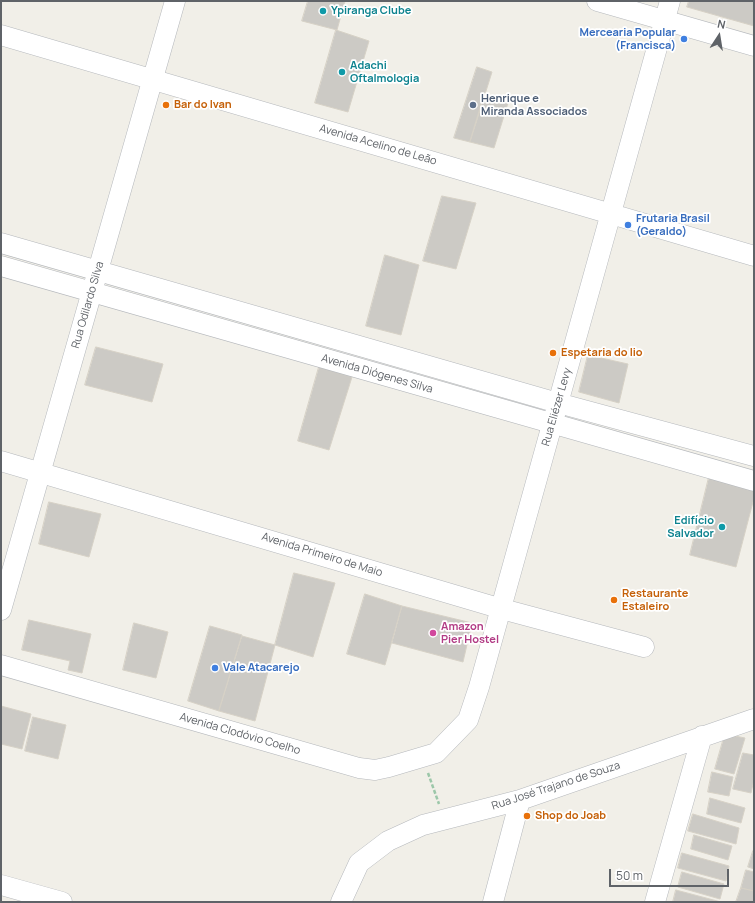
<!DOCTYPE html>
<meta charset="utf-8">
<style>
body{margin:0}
#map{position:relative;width:755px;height:903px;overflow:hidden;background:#f1efe8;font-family:Manrope,sans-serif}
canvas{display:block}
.frame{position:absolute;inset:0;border:2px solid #5f6368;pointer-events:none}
.north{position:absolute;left:699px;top:16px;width:40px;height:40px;-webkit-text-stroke:3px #fff;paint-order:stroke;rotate:12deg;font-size:11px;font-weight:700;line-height:16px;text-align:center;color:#5f6368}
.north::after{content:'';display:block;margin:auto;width:14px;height:18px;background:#5f6368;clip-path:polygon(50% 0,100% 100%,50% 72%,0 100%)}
.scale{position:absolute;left:609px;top:869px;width:120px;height:18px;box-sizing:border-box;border:2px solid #5f6368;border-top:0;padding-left:5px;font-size:12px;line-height:14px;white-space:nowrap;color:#5f6368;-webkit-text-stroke:3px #fff;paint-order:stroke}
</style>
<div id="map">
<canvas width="755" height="903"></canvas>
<div class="frame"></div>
<div class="north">N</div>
<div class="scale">50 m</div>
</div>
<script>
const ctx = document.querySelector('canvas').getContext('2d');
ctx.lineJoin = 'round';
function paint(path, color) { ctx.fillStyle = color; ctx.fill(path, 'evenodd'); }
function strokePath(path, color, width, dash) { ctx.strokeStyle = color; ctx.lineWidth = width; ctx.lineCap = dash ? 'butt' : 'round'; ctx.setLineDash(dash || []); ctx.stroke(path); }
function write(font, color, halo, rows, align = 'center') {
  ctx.font = font + ' Manrope,sans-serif'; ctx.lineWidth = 3.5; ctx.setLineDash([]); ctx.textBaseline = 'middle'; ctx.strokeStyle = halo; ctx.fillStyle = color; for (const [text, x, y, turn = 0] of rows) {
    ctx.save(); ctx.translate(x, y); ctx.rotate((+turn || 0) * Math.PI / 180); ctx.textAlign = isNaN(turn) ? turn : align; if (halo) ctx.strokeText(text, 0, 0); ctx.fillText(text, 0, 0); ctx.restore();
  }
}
const building = new Path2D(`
 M308,1H345L337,30L302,21Z
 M689,1H754V26L687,7Z
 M336,30L369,41L348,112L315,103Z
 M477,67L492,72L470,142L454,138Z
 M484,96L508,103L494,148L470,142Z
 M442,196L476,203L456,269L423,261Z
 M385,255L419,265L401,335L366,326Z
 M96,347L163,364L152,402L85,385Z
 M588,355L628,364L619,403L579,392Z
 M319,367L352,377L329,450L298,441Z
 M711,469L754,481V498L736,567L690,555Z
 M49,502L101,514L89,557L39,544Z
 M294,573L335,583L313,657L275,645Z
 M365,594L402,606L385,665L347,654Z
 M402,606L472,623L463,662L392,643Z
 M29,620L91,634L82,673L68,670L70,661L22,650Z
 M134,623L168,632L156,678L123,670Z
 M210,626L242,635L219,711L188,701Z
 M242,636L275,645L255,721L219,711Z
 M1,706L31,714L22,749L1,744Z
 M33,717L66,725L58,759L25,751Z
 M725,734L745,738L734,774L715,769Z
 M743,753L754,755V780L751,793L733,789Z
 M712,772L733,777L729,796L708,792Z
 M710,798L745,808L741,823L707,814Z
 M693,814L739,828L736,844L688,831Z
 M694,835L732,846L728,860L691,849Z
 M753,851L754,852V869L748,867Z
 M682,853L729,866L726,881L678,868Z
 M746,870L754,872V891L741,888Z
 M682,872L724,884L720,899L678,887Z
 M741,888L754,891V902H736Z
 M676,890L721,902H673Z`);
paint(building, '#cccac5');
strokePath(building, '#d6d1c6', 1);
const minor = new Path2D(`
 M597,1L754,46
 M1,35L754,256
 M1,243L558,403L754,456
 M1,266L754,481
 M1,461L502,609L644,647
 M1,610L175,1
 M1,665L359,768L375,770L389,767L436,753L468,720L479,687L670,1
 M1,885L62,902
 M341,902L359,863L388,841L423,825L520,800L754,719
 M493,902L520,800
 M655,902L702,736`);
strokePath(minor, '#b5b8bc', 21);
strokePath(new Path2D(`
 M428,773L439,804`), '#9cc7a9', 2.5, [4, 2]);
strokePath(minor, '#fff', 20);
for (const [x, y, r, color] of [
 [323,11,4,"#0f9aa8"],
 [684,39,4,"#3f7fe0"],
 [342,72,4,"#0f9aa8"],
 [166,105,4,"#e8710a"],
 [473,105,4,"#5c6f8a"],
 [628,225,4,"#3f7fe0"],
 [553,353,4,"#e8710a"],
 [722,527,4,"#0f9aa8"],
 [614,600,4,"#e8710a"],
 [433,633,4,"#d1479c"],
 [215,668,4,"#3f7fe0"],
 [527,816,4,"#e8710a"]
]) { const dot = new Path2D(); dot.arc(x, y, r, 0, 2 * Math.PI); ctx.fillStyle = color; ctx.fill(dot); strokePath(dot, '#fff', 1.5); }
write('bold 11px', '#0d838f', '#fff', [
 ["Ypiranga Clube",331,11],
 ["Adachi",350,66],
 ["Oftalmologia",350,79],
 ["Edifício",714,521,"right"],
 ["Salvador",714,534,"right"]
], 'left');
write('bold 11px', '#366cbe', '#fff', [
 ["Mercearia Popular",676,33,"right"],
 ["(Francisca)",676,46,"right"],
 ["Frutaria Brasil",636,219],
 ["(Geraldo)",636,232],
 ["Vale Atacarejo",223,668]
], 'left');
write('bold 11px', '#4e5e75', '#fff', [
 ["Henrique e",481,99],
 ["Miranda Associados",481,112]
], 'left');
write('bold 11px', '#c56008', '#fff', [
 ["Bar do Ivan",174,105],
 ["Espetaria do lio",561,353],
 ["Restaurante",622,594],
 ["Estaleiro",622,607],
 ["Shop do Joab",535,816]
], 'left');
write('11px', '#5f6368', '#fff', [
 ["Avenida Acelino de Leão",378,145,16],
 ["Rua Odilardo Silva",88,305,-74],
 ["Avenida Diógenes Silva",377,374,16],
 ["Rua Eliézer Levy",557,407,-74],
 ["Avenida Primeiro de Maio",322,555,17],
 ["Avenida Clodóvio Coelho",240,734,16],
 ["Rua José Trajano de Souza",556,786,-18]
]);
write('bold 11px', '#b23c85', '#fff', [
 ["Amazon",441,627],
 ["Pier Hostel",441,640]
], 'left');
</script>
